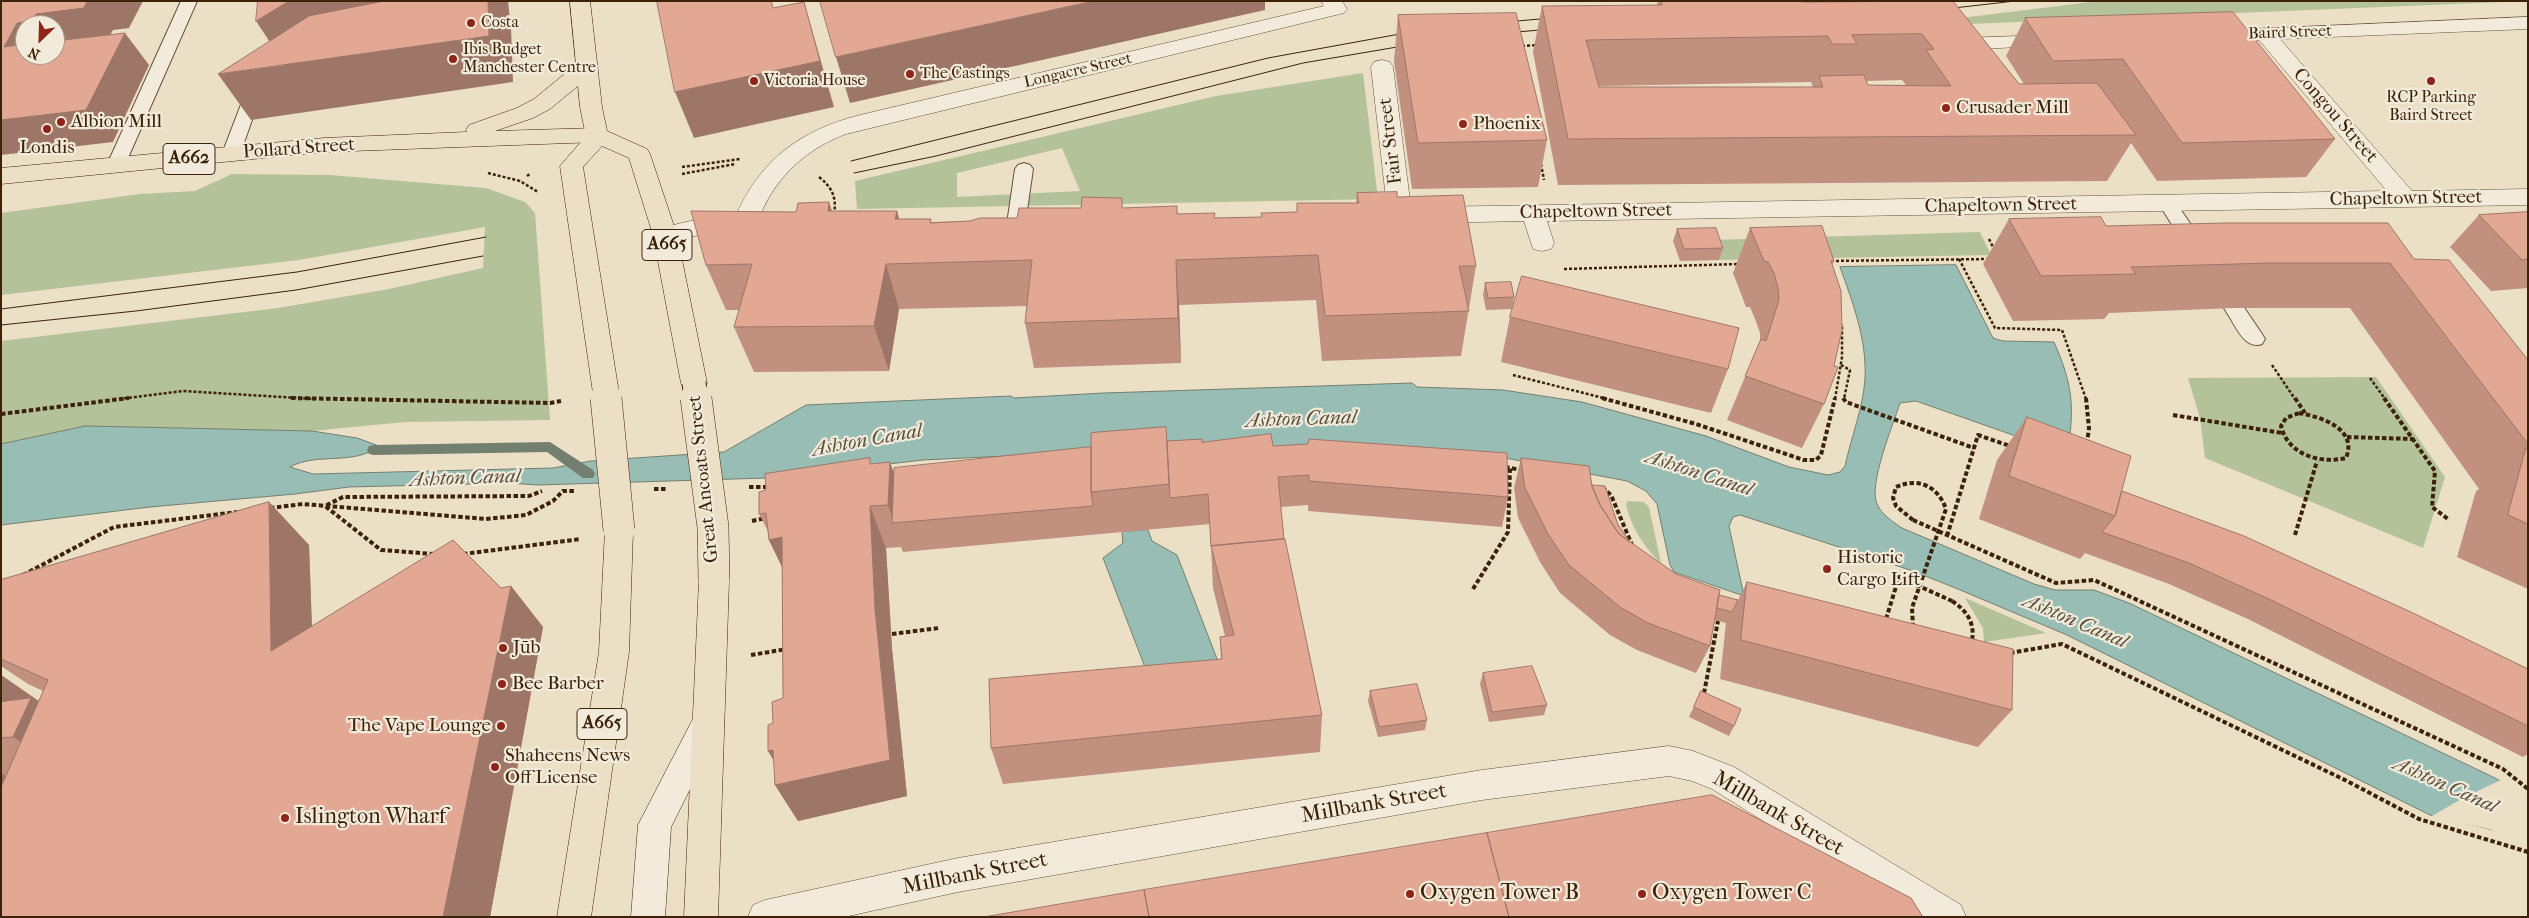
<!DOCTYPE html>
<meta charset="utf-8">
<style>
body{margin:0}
#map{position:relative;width:2529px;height:918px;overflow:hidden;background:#ebdfc6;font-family:"IM FELL French Canon",serif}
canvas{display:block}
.frame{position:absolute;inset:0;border:2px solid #3c2208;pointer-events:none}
.north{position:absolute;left:15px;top:15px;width:50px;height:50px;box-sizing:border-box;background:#f2eada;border:1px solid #a99a86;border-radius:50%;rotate:204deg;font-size:14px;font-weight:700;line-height:20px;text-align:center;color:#3c2208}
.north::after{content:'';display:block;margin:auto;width:18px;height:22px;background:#8f2418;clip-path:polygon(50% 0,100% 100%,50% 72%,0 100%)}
</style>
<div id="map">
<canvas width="2529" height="918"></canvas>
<div class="frame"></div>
<div class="north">N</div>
</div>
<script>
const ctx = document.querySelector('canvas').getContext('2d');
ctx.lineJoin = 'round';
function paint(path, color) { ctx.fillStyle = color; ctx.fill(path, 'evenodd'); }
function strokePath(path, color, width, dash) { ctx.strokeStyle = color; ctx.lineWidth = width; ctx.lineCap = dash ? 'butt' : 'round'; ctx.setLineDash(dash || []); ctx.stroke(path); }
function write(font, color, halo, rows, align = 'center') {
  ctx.font = font + ' "IM FELL French Canon",serif'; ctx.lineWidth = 4.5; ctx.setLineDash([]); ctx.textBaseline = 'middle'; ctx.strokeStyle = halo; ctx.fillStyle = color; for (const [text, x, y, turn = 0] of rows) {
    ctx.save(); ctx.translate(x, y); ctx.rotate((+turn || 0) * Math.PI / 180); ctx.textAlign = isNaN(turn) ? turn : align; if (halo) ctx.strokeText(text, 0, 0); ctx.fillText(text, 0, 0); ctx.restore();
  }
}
paint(new Path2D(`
 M2099,1H2528L1920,26V23Z
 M1363,73L1378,199L857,209L855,181L1216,96ZM1062,148L1080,191L957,197V173Z
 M232,174L330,175L486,188L525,202L535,213L550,420L405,422L312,431L85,426L1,444V341L278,308L389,289L483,268L485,227L299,260L1,295V213L140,194L195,191Z
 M1980,232L1991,255L1719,260L1712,240Z
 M2376,377L2445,477L2423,548L2205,458L2200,418L2188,378Z
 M1628,501L1644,502L1649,507L1661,563C1645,549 1630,525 1626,504Z
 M1965,598L2046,633L1984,642L1983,628Z`), '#b3c298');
const water = new Path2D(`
 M1956,265L1993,338L2003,341L2054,342C2073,385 2075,408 2067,454L1916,401L1900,403C1893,425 1868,485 1877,504C1882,515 1893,522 1902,528L2034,584L2055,590H2094L2129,603L2495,778L2528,797L2510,834L2430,815L2067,635L1953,587L1910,570L1740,515L1733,517L1729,526L1744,596L1674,572L1670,565L1657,504L1646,491L1627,481L1500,457L1097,454L1007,456L923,460L767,478L538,485L508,483L349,487L295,494L150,507L1,525V444L85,426L134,427L312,431L357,438L379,446C355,466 317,452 290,467L313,474L553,468L591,461L724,452L806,405L1011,396L1014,398L1104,393L1412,383L1417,387L1503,390L1582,402L1706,436L1789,467L1828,475L1840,472L1845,466C1851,438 1863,408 1865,379C1867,340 1853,303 1840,267Z
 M1148,530L1152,541L1177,555L1219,664L1153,688L1103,558L1123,543L1122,532Z`);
paint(water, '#98bdb4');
strokePath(water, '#737f6f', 1);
paint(new Path2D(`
 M2503,779L2528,795V845L2489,829L2430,817L2465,797Z`), '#ebdfc6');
paint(new Path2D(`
 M550,442L593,470L595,474L593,478H583L547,452L374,455L369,454L367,450L369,446L374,445Z`), '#737f6f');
const lane = new Path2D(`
 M181,1H197L124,167L121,171H109L106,167Z
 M256,81L262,82L264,86L240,154L237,158H225L222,154L248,86L250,82Z
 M1024,163L1030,165L1033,169L1025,224L1023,228L1016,230L1009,228L1007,224L1015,169L1018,165Z
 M2168,198L2174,200L2203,242L2205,247L2203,252L2196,253L2189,252L2159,204L2162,200Z
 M2234,301L2241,303L2262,334L2265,339L2262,344C2244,350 2236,326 2227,313L2224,308L2227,303Z`);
const street = new Path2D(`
 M1321,1H1342L1347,9L1344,13L846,134C813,146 785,169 768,199C762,209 759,221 752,231C738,235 722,231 706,233C690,236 673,246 657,241L653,235L657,229L707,217L735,218C759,160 801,130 860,115L1324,6Z
 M2528,17V29L2280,39L2412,191L2528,189V205L1547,221L1554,243L1551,249L1542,251L1533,249L1524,221L1429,223L1421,221L1417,215L1421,209L1429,207L2387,191L2259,40L2215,41L2208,39L2205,35L2208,31Z
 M2049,35L2056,37L2060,41L2056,45L1962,50L1955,48L1951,44L1955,40L1962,38Z
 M1382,60L1390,62L1393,67L1412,216L1408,222L1400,224L1392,222L1388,216L1371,67L1374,62Z
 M1669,746L1693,751L1734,767L1961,905L1966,917H1917L1712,789L1692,781L1669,776L1482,800L958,892L844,917H748L753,905L765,900L958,858L1482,770Z`);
const secondary = new Path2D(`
 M708,707L719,711L724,721L671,827L665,917H631L638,825L697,711Z`);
const primary = new Path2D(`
 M587,60L595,62L598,67L595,72L550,109L533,118L495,131L597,128L605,130L608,135L605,140L597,142L324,152L1,184V168L324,138L467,132L466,130L469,125L517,108L534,99L579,62Z`);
const highway = new Path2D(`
 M570,1H590L602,107L607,131L647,149L650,154L677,235L707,383L703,390L694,393L685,390L681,383L653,235L629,158L602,146L583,167L619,393L615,400L606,403L597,400L593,393L560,166L586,136L580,107Z
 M619,518L629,522L633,530L629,652L591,917H557L599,652L605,530L609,522Z
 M714,568L724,571L729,580L718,917H684L699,580L704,571Z`);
strokePath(lane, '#685138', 2);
strokePath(street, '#685138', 1);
strokePath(secondary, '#3c2208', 1);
strokePath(primary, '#3c2208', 1);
strokePath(highway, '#3c2208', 1);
strokePath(new Path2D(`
 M1522,46L1538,45
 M1541,164L1544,180
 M682,167L740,159
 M488,173L520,181L538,192
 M682,174L735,164
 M527,176L531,173
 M819,177C832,187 837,198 834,214
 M1989,239L1995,251
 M1959,259L1995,328L2062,330L2086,399
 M1831,261L1990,259
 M1564,269L1740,264
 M1841,365L1850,370L1844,399
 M2272,365L2295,399
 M1513,375L1607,399
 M2370,378L2385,399
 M119,399L183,391L315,399
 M1835,399L1842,357V324`), '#3c2208', 2.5, [3, 2]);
strokePath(new Path2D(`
 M291,398L550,403L561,401
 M1602,398L1696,424L1804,460H1816L1821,455L1835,398
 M1843,398L1846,402L1974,448
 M2086,398L2089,428L2087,443
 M2295,398L2305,413
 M2384,398L2435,471L2432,507L2448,519
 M2299,413C2322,417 2358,429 2346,458C2320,464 2288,455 2281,426L2286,418Z
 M1,414L129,398
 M2173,415L2282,433
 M2347,437L2413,439
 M1505,467L1521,470
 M749,487H770
 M1602,487L1611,495L1632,545
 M654,489H668
 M270,508L303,504L486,519L526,515L553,501L563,491H575
 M1913,520L2056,583L2094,580L2503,769L2528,789
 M752,521L766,518
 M2295,535L2317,461
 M1947,536L1978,435L2010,446
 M434,554L381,550L325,506L343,497L529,496L542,491
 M463,554L581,539
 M23,575L114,527L237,512
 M1473,589L1508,532L1510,468
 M1886,619L1899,577L1952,601
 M892,634L939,628
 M2010,653L2062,644L2347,781L2419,819L2528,852
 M751,655L787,649
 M1704,693L1718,621`), '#3c2208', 4, [4.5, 2.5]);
paint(lane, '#f2eada');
paint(street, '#f2eada');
paint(secondary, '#f2eada');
paint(primary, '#ebdfc6');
paint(highway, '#ebdfc6');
strokePath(new Path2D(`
 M1945,9L2015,1
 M1505,22L1552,18
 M1506,33L1551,29
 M851,161L1268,58L1411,32
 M854,173L936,156L1303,63L1409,45
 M1,309L297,272L486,237
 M1,325L136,311L296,290L483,256`), '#3c2208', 1);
const highwayBridgeFar1 = new Path2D(`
 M694,383L696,399
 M606,393L607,399`);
const highwayBridge = new Path2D(`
 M606,398L619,530
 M696,398L713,527L714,580`);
strokePath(highwayBridgeFar1, '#3c2208', 25, []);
strokePath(highwayBridge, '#3c2208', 32, []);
strokePath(new Path2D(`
 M1913,520L1896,506L1893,498L1896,487C1918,477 1938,486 1946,509L1912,608L1913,626
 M1952,601C1967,611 1975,622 1972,641`), '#3c2208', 4, [4.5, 2.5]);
strokePath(highwayBridgeFar1, '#ebdfc6', 23);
strokePath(highwayBridge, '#ebdfc6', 31);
paint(new Path2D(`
 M1658,1H1802V2L1953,1L2019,84H2024L2006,56L2025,18L2335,139L2306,177L2157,181L2131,143L2107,181L1558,185L1533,52L1542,6L1657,5ZM1902,80L1906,85H1868L1866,81ZM1811,82L1813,87H1599V86Z
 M1398,15L1547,140L1538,187L1412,189L1394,61Z
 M1357,193L1397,197L1476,266L1461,356L1322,361L1316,300L1179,305L1181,363L1034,368L1025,323L1027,306L899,309L889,371L754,372L734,327L739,310H726L706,265L796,212L832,211H897L899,219L932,222L970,221L1017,218L1081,208H1123L1215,218L1261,217L1356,203Z
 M2528,212V288L2491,291L2450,247L2479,215Z
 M2009,219L2106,226L2414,259L2528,360V589L2457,557L2476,491L2479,489L2350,308H2234L2109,313L2104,319L2013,321L1983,264Z
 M1750,228L1834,261L1832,265L1824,404L1802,448L1727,420L1760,341V333L1755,319L1750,307H1746L1733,273Z
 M1677,229L1723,248L1719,260L1680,261L1673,241Z
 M1485,283L1514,297L1512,309L1486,310L1483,295Z
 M1510,317L1728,369L1711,413L1501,362Z
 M2027,417L2122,491L2528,669V754L2523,757L2248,619L2169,584L2085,553L2080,559L1979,519L1997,460Z
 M1202,439V442L1273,446L1508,497L1502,527L1308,511V505L1281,507L1284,539L1322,715L1320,752L1003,784L991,748L1221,659L1220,637L1225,636L1213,588L1210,524L903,552L901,547L886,548L892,649L907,796L798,821L775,785L773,723L783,698L782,567L769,540L768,531L759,514L872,464L890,462L893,472L1167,441Z
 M1521,458L1592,485L1630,542L1676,574L1719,595L1738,600L1747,582L2012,710L1978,747L1720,679L1726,623L1714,620L1710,646L1696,673L1637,650L1610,635L1560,593L1540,562L1518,518L1514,488Z
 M269,502L309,545L312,626L511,586L543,627L490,917H1V675L39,701L43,691L28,684L1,666V580Z
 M1483,673L1547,705L1544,715L1489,722L1480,684Z
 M1370,691L1427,720L1425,730L1378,737L1368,701Z
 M1701,691L1734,726L1729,736L1689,717Z`), '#c2907e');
paint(new Path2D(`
 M87,1H143L129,28L113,30L108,39L55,53V25H25V55L4,47L17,23L36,14Z
 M289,1H508L511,28L513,82L251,120L218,74L285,65L256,21Z
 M1094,1H1265V10L850,103L836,57Z
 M804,2L834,107L694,138L675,92Z
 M125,33L149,65L113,142L1,155V120Z
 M829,202L844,248L828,211Z
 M897,211L909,257L908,264L895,219Z
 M1176,260L1179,305L1181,363L1178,318Z
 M886,264L899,309L889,371L874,326Z
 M890,462L905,505L894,523L888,505Z
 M269,502L309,545L314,690L271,651Z
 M870,506L886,548L892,649L907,796L798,821L775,785L787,783L768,751L875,609Z
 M782,537L789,581L769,540Z
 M511,586L543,627L490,917H443Z
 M1,675L47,707L71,774L13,737L1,723Z
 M1,773L14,781L1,832Z`), '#9e7667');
const building = new Path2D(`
 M1,1H87L84,8L36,14L32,21L17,23L4,47L25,44V55H55V41L125,33L86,110L1,120Z
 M258,1H289L256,21Z
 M384,1H488L489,36L218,74L309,16Z
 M657,1H771L773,8L804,2L820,61L675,92Z
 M820,1H1094L836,57Z
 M1661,1H1802V2L1953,1L2019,84L2097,83L2136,135L1568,139L1542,6L1662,5ZM1922,34L1934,49L1926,50L1951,86L1868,85L1864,75L1819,76L1823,87H1599L1586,40L1828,36L1832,44H1857L1852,35Z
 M2233,12L2335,139L2182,143L2123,59L2053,61L2025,18Z
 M1516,13L1547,140L1418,143L1398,15Z
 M1397,192V197L1463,195L1476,266H1459L1469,311L1325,316L1318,255L1176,260L1178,318L1025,323L1032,260L886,264L874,326L734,327L752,264L706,265L691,211L796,212L798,203L829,202L828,211H897L895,219H931L930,223L970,221L980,218H1017L1019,208H1081L1082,197L1122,198V208L1177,206V214L1215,213L1214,218L1262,217L1261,213L1297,212V203H1359L1357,193Z
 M2528,212V259L2522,260L2479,215Z
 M2101,217L2106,226L2223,223H2388L2414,259L2449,260L2528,360V444L2390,263H2270L2131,267L2136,274L2041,276L2009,219Z
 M1822,226L1834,261H1831L1841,291L1842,330L1834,366L1838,367L1824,404L1745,376L1761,339L1766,341L1779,300L1778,288L1774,273L1768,262L1764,261L1750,228Z
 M1716,228L1723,248L1684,249L1677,229Z
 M1522,276L1739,328L1728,369L1510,317Z
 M1511,282L1514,297L1488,298L1485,283Z
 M2027,417L2131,456L2115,516L2009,476Z
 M1166,427L1169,484L1091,492V433Z
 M1271,434L1273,446L1308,444L1309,439L1507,453L1508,497L1309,481V475L1278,477L1284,539L1211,546L1208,494L1170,498L1167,441L1202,439V442Z
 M1091,447V492L1093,506L892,523L894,468Z
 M2526,448L2528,449V524L2508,515Z
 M870,458V464L890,462L888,505L870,506L875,609L890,760L775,785L773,750L768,751V725L773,723L772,702L783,698L782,537L769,540L766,513L759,514V492L766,490L765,474Z
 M1521,458L1589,466L1592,486L1600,505L1619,534L1676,574L1720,590L1710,646L1648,623L1620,607L1569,565L1548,534L1525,488Z
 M1592,485L1605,486L1618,525L1630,542L1619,534L1600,505Z
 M2122,491L2244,536L2413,613L2528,669V726L2269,599L2189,563L2102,532L2115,516Z
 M269,502L271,651L453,540L501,588L511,586L443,917H1V787L48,680L1,659V580Z
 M1285,539L1322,715L991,748L989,679L1222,659L1220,637L1234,635L1211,546Z
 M1747,582L2013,649L2012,710L1741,640Z
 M1719,595L1738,600L1732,612L1717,608Z
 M1532,666L1547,705L1492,712L1483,673Z
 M1417,684L1427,720L1379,727L1370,691Z
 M1701,691L1741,709L1734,726L1694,707Z
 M31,698L13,737L1,738V702Z
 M1712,795L1911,898L1923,917H1509L1487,833Z
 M1487,833L1509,917H1149L1144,890Z
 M1144,890L1149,917H984Z`);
paint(building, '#e2a893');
strokePath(building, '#9e7667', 1);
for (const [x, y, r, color] of [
 [471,23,5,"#8f2418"],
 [453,59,5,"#8f2418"],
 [910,74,5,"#8f2418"],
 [754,81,5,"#8f2418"],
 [2431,81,5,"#8f2418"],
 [1946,108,5,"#8f2418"],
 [61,122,5,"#8f2418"],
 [1463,124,5,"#8f2418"],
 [47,129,5,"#8f2418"],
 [1827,569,5,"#8f2418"],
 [503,648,5,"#8f2418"],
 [502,684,5,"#8f2418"],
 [501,726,5,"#8f2418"],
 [495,767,5,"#8f2418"],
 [285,818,5,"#8f2418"],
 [1410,894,5,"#8f2418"],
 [1642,894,5,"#8f2418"]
]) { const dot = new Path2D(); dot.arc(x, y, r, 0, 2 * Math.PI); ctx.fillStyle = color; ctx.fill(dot); strokePath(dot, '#f2eada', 2); }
write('16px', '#3c2208', '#f2eada', [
 ["Costa",481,23],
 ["Ibis Budget",463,50],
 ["Manchester Centre",463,68],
 ["The Castings",920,74],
 ["Victoria House",764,81],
 ["RCP Parking",2431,98,"center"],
 ["Baird Street",2431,116,"center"]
], 'left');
write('16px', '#3c2208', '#f2eada', [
 ["Baird Street",2290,33,-2],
 ["Longacre Street",1078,71,-13]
]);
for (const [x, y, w] of [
 [189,159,52],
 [667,245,50],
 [602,724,50]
]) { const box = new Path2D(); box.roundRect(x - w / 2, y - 15.5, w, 31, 4); ctx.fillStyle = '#f2eada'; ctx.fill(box); strokePath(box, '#3c2208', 1); }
write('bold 18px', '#3c2208', null, [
 ["A662",189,159],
 ["A665",667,245],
 ["A665",602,724]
]);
write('19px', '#3c2208', '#f2eada', [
 ["Crusader Mill",1956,108],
 ["Albion Mill",71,122],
 ["Phoenix",1473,124],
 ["Londis",47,148,"center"],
 ["Historic",1837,558],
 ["Cargo Lift",1837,580],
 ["Jūb",513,648],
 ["Bee Barber",512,684],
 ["The Vape Lounge",491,726,"right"],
 ["Shaheens News",505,756],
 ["Off License",505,778]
], 'left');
write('19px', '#3c2208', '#f2eada', [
 ["Congou Street",2335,116,49],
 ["Fair Street",1391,141,-97],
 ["Pollard Street",299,149,-4],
 ["Chapeltown Street",2406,199,-1],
 ["Chapeltown Street",2001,206,-1],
 ["Chapeltown Street",1596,212,-1],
 ["Great Ancoats Street",704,479,-96]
]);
write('italic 20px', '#58503c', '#f2eada', [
 ["Ashton Canal",1301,420,-2],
 ["Ashton Canal",867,441,-10],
 ["Ashton Canal",1699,474,18],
 ["Ashton Canal",465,479,-2],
 ["Ashton Canal",2075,622,23],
 ["Ashton Canal",2445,786,24]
]);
write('22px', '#3c2208', '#f2eada', [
 ["Millbank Street",1374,804,-10],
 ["Millbank Street",1778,814,30],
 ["Millbank Street",975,874,-11]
]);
write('22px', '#3c2208', '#f2eada', [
 ["Islington Wharf",295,818],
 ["Oxygen Tower B",1420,894],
 ["Oxygen Tower C",1652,894]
], 'left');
</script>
